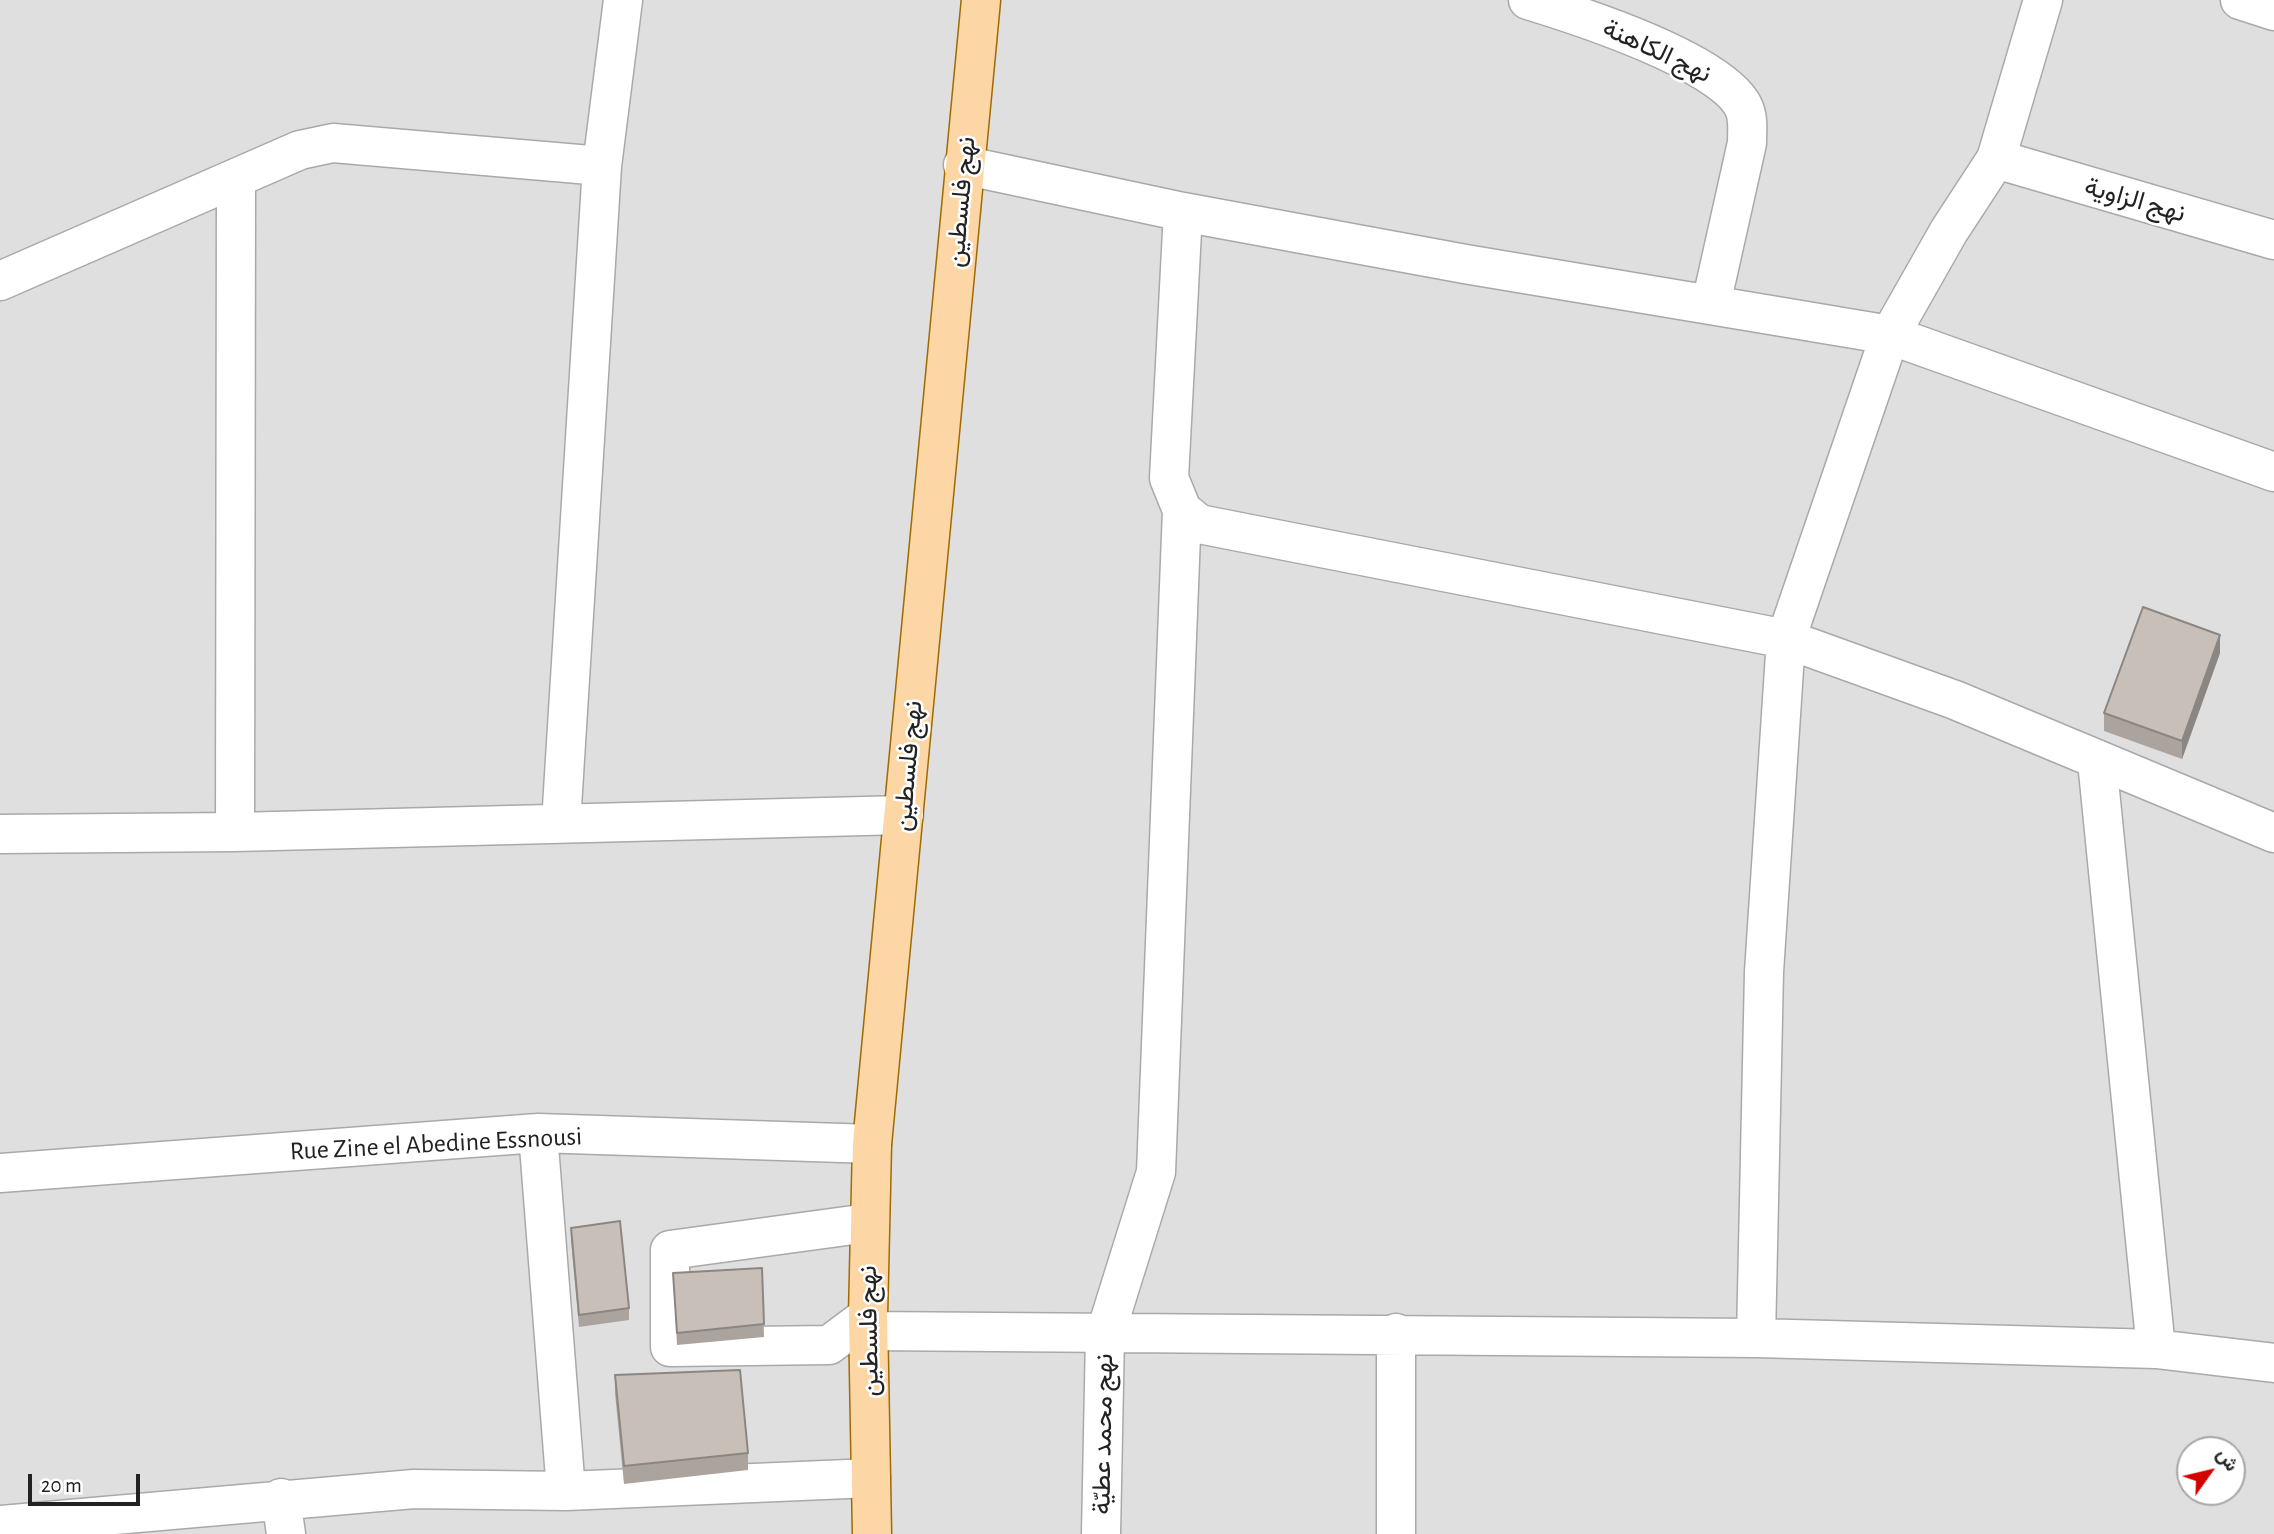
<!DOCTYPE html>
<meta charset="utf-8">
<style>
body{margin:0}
#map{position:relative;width:2274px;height:1534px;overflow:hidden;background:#f2efe9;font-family:"Alegreya Sans",Vazirmatn,sans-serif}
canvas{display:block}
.north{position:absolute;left:2176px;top:1436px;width:70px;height:70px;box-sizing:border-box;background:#fff;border:2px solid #a7a7a7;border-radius:50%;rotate:56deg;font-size:19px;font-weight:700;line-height:28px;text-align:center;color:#222}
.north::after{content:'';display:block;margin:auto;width:24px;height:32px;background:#d40000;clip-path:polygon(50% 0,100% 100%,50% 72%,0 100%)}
.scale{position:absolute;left:28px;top:1474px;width:112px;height:32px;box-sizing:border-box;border:4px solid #222;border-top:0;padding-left:9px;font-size:21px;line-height:24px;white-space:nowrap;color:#222;-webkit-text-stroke:5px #fff;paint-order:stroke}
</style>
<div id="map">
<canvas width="2274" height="1534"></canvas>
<div class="north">ش</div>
<div class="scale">20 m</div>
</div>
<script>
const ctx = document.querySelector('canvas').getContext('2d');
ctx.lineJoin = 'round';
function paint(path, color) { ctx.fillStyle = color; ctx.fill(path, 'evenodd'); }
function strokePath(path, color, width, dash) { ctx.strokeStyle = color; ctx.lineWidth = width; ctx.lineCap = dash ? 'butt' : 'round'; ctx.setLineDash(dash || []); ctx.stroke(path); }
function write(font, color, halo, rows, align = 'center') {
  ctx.font = font + ' "Alegreya Sans",Vazirmatn,sans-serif'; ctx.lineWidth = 5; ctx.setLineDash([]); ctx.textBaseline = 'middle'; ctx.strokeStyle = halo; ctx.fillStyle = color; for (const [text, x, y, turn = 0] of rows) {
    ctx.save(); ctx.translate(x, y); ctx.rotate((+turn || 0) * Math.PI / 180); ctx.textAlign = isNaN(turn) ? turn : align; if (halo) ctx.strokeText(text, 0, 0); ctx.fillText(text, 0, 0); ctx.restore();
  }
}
paint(new Path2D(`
 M0,0H2274V1534H0ZM2190,1450H2232V1492H2190Z`), '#e0dfdf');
const minor = new Path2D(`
 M1528,0C1577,15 1720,61 1743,106C1749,117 1747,131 1747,143L1711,304
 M2240,0L2274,11
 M1996,159L2274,240
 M963,165L1183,212L1465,264L1890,335L2274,472
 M1183,212L1169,478L1182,510L1199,524L1786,639L1955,700L2274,833
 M0,281L300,150L333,143L602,166
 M2097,761L2156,1349
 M561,823L602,166L623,0
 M235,832L236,179
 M0,834L235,832L904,815
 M538,1133L566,1491
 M0,1173L538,1133L872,1144
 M868,1223L670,1250V1347L829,1345L868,1316
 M868,1331L1756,1338L2156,1349L2274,1363
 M1396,1333V1534
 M1756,1338L1764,972L1786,639L1890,335L1949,231L1996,159L2043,0
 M281,1498L286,1534
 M0,1525L414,1489L566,1491L871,1478
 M1101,1534L1105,1335L1156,1172L1182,510`);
const major = new Path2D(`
 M872,1534L868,1316L872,1144L981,0`);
strokePath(minor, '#a9a9a9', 41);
strokePath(major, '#a06b00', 41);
strokePath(minor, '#fff', 38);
strokePath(major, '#fcd6a4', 38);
paint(new Path2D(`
 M2220,653L2182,759L2104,731V713Z
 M571,1228L629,1308V1320L579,1327L571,1240Z
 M762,1268L764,1337L677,1345L673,1273Z
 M615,1375L748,1453V1470L624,1484L615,1393Z`), '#aba49e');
paint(new Path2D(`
 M2220,635V653L2182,759V741Z`), '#8b8681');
const building = new Path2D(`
 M2143,607L2220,635L2182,741L2104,713Z
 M620,1221L629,1308L579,1315L571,1228Z
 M762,1268L764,1324L677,1333L673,1273Z
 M740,1370L748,1453L624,1466L615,1375Z`);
paint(building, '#c7bfb8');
strokePath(building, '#8b8681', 2);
write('26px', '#222', '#fff', [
 ["نهج الكاهنة",1657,51,25],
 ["نهج الزاوية",2135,200,16],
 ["نهج فلسطين",961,202,-85],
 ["نهج فلسطين",908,766,-85],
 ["Rue Zine el Abedine Essnousi",436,1144,-3],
 ["نهج فلسطين",869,1331,-91],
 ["نهج محمد عطيّة",1103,1434,-89]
]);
</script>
